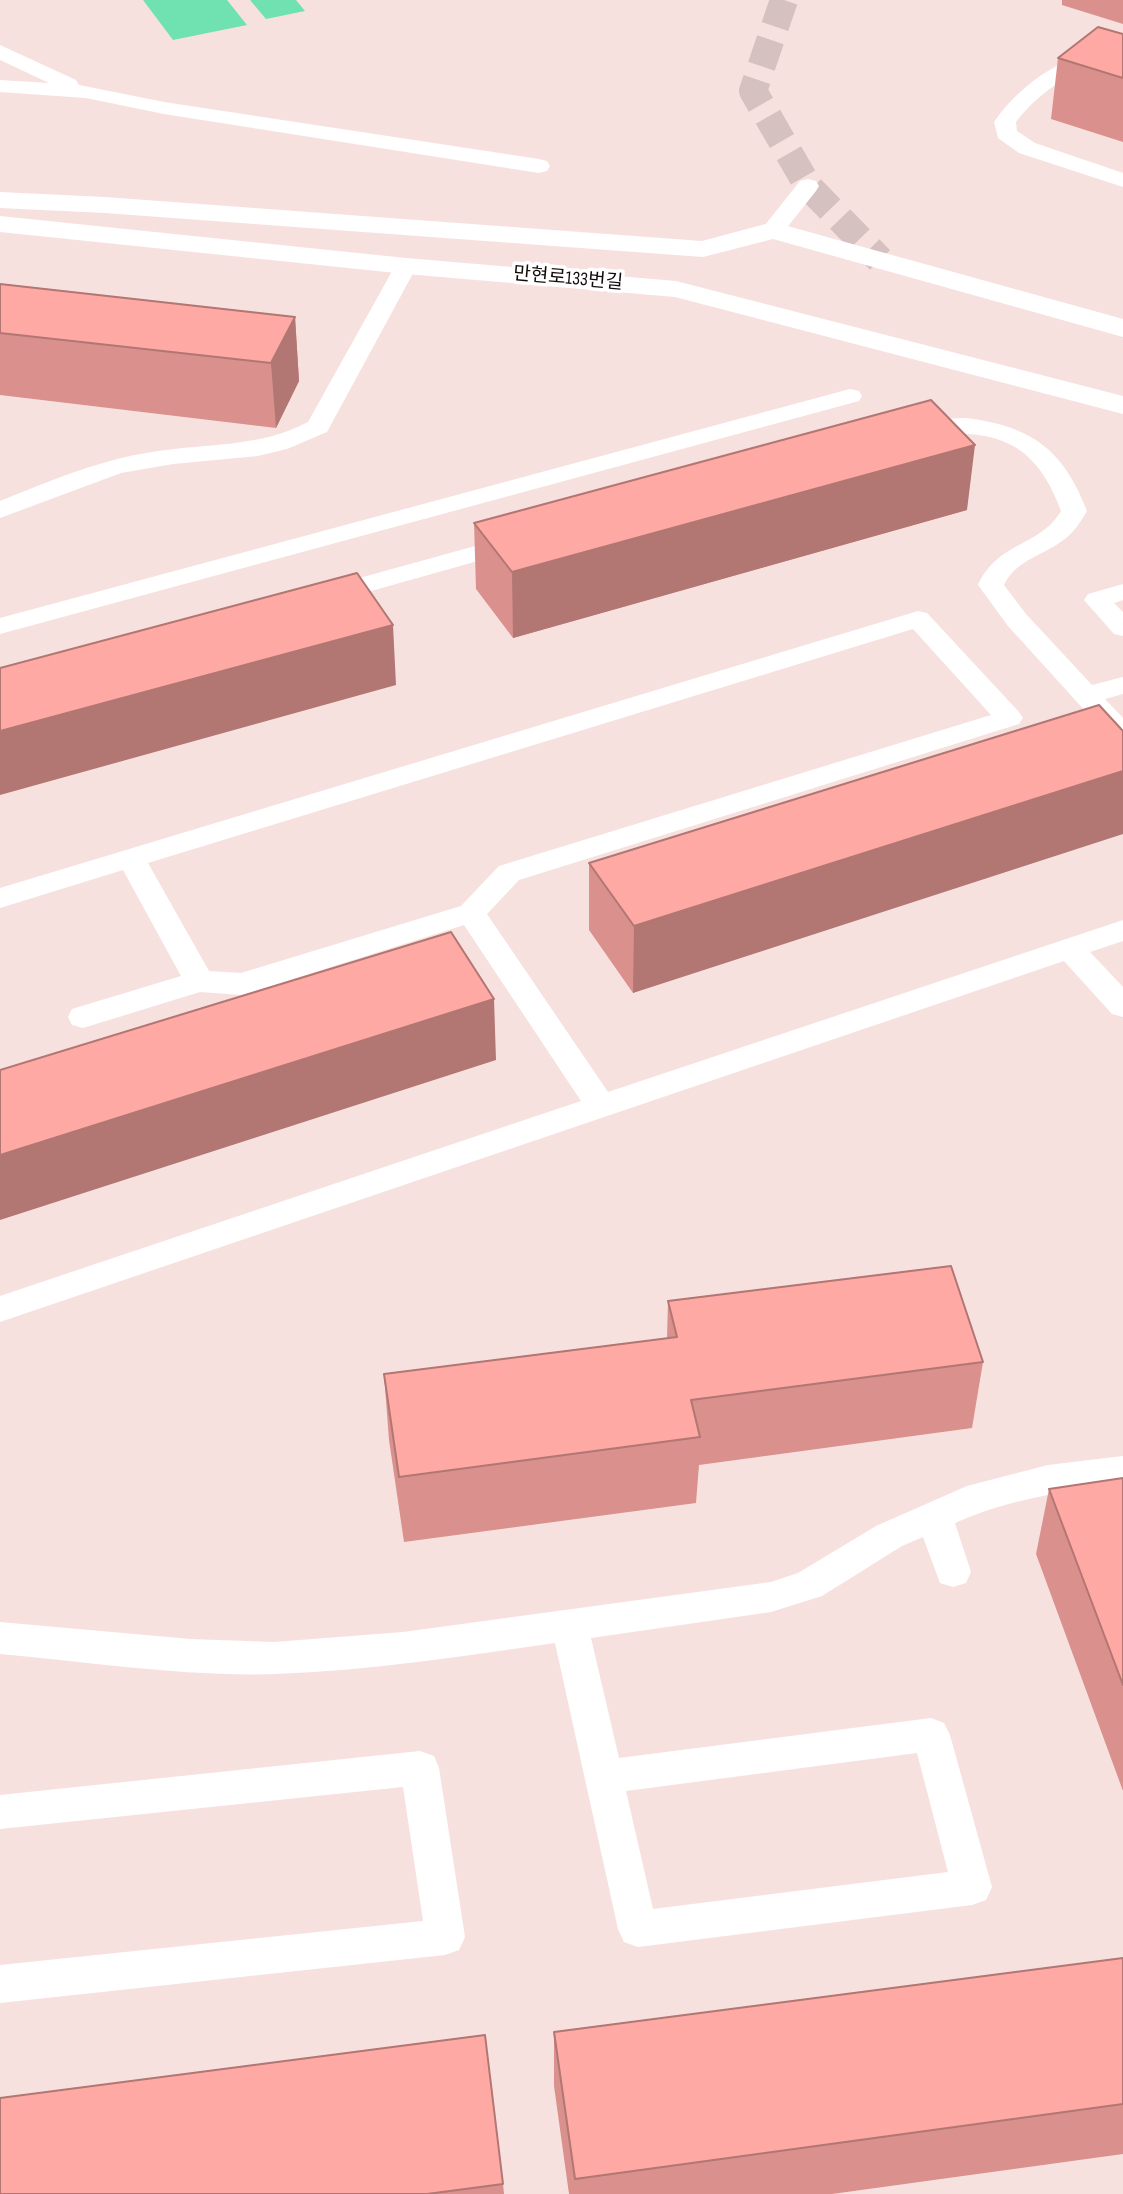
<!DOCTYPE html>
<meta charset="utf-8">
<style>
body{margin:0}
canvas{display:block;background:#f7e1df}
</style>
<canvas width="1123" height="2194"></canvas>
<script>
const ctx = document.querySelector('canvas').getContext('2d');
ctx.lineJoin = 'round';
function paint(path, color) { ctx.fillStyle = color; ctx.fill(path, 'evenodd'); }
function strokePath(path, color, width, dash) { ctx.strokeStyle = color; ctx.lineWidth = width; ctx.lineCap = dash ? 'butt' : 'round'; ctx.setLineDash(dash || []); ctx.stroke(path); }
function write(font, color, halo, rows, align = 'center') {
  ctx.font = font + ' "Sofia Sans Condensed","Noto Sans KR",sans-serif'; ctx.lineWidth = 7; ctx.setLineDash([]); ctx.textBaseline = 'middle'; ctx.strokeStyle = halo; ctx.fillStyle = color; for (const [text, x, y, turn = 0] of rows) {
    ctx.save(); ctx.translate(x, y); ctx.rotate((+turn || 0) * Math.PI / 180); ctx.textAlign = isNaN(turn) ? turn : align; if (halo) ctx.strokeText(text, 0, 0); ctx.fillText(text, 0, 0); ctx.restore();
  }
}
paint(new Path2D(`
 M143,0H227L247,25L173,40Z
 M250,0H296L305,11L266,19Z`), '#70e1b1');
strokePath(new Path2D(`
 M784,0L753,91L808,186L880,260`), '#d5c1bf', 28, [28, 14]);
paint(new Path2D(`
 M0,45L76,80L79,85L164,102L539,159L547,161L550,166L547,171L539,173L164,114L86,98L0,92V80L49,83L0,60Z
 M1123,48V60C1084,61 1039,91 1016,122L1017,131L1035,143L1123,173V187L1019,153L998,138L994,122C1022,81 1073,48 1123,48Z
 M808,179L816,181L819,186L816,191L781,235H765L762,230L765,225L800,181Z
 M406,259L414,261L417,266L327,432L287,449L258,456L173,464L121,473L0,518V501C50,481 99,460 152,452C206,443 259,448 308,422L395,266L398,261Z
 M850,389L859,391L862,396L859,401L0,634V618Z
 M967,418C1032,427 1063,449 1087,511C1081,521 1076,530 1066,538C1046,555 1016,559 1004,585L1026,614L1092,685L1123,677V694L1105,699L1123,718V744L1113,741L1077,702L1008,626L978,585C998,541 1040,547 1061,511C1041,456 1010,431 950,434C935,435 921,441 906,437L903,432L906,427L941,419Z
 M515,535L524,538L528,543L524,548L325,604L316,602L312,596L316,590Z
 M1123,584V600L1114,603L1123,612V636L1114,634L1084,600L1088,594Z
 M918,611L927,613L1019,712L1023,718L1019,724L519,880L487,914L608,1092L1123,920V941L1090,952L1123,987V1017L1112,1014L1064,961L0,1322V1296L581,1101L464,925L242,995L200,992L83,1028L72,1025L68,1017L72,1009L181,976L123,870L0,908V888ZM913,629L991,715L499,866L461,906L241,973L209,971L148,863Z
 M1123,1456V1484C1064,1491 1009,1499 955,1523L971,1572L966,1583L953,1587L940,1583L923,1537L902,1546L822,1596L771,1612L591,1638L619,1758L931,1718L944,1723L950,1735L992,1887L986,1900L972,1905L638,1947L624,1942L618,1929L555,1643C462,1656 369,1671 275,1674C184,1677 91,1662 0,1654V1622L190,1639L274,1642L403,1632L771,1582L798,1573L876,1526L967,1486L1048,1465ZM917,1753L948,1872L653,1909L626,1791Z
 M420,1751L434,1756L439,1768L465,1937L459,1950L445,1955L0,2003V1965L423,1921L403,1787L0,1829V1795Z`), '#fff');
paint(new Path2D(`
 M0,192L105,197L702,241L773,222L1123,319V337L773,239L703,257L105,213L0,208Z
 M0,216L406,258L676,281L1123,396V414L675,297L406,274L0,232Z`), '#fff');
paint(new Path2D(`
 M1062,0H1123V24L1062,5Z
 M1123,34V142L1051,119L1058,58Z
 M0,284L295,317L299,381L276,428L0,395Z
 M967,510L513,638L476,589L474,523Z
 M1123,731L633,993L589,930V863Z
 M668,1301L983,1362L972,1428L699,1465L696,1503L404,1542L389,1440L384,1374L667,1338Z
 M1123,1478V1791L1036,1554L1049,1489Z
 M1123,1958V2154L832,2194H569L554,2086V2032Z
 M503,2184L504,2194H0Z`), '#da918d');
paint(new Path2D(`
 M295,317L299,381L276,428L271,363Z
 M975,445L967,510L513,638L512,572Z
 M393,625L396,685L0,795V731Z
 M1123,771V834L633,993L634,926Z
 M494,999L496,1060L0,1220V1155Z`), '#b27673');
const building = new Path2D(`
 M1098,27L1123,34V78L1058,58Z
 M0,284L295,317L271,363L0,333Z
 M931,400L975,445L512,572L474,523Z
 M357,573L393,625L0,731V668Z
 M1099,705L1123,731V771L634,926L589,863Z
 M451,932L494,999L0,1155V1070Z
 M951,1266L983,1362L691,1400L700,1437L399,1477L384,1374L677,1337L668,1301Z
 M1123,1478V1685L1049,1489Z
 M1123,1958V2104L575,2179L554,2032Z
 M485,2035L503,2184L427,2194H0V2098Z`);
paint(building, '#fea9a4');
strokePath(building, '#b27673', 2);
write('19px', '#120b0b', '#fff', [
 ["만현로133번길",568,279,5]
]);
</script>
